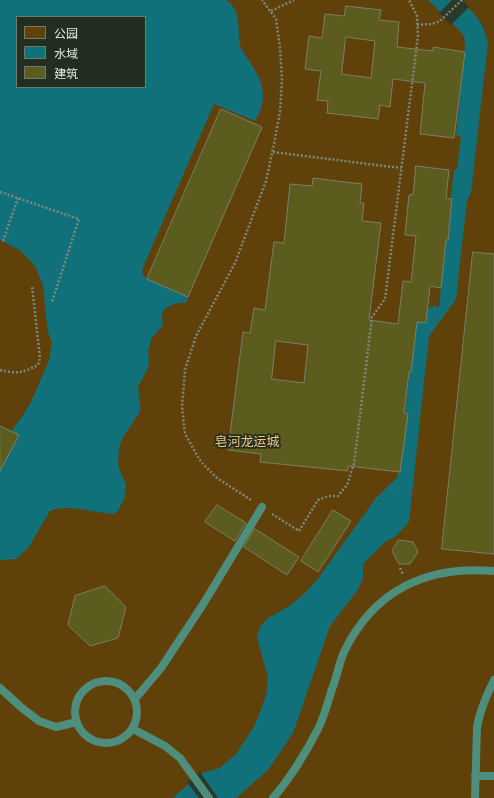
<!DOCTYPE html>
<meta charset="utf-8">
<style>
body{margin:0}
#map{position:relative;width:494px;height:798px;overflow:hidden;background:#2b382a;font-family:Rubik,"Noto Sans SC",sans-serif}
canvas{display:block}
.legend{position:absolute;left:16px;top:16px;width:130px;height:72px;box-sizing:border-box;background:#222e20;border:1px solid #707a6e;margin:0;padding:5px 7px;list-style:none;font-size:12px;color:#e4ece3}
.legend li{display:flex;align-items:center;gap:8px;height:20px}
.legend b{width:20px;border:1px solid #707a6e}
</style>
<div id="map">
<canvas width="494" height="798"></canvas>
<ul class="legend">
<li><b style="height:11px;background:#5f4109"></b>公园</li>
<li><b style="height:11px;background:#11717b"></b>水域</li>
<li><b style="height:11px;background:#5c5c1f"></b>建筑</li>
</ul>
</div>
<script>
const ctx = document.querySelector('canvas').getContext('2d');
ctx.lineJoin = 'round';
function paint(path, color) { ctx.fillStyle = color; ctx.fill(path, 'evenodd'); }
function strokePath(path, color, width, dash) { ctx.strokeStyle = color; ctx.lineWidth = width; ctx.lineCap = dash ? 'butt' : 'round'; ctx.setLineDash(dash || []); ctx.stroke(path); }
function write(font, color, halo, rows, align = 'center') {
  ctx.font = font + ' Rubik,"Noto Sans SC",sans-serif'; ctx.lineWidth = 3.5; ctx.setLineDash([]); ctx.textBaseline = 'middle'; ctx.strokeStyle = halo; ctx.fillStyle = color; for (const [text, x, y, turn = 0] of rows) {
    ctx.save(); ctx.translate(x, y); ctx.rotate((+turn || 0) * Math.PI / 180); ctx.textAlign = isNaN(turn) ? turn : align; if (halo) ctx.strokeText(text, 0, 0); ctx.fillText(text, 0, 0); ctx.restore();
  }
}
paint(new Path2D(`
 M0,0H494V798H0ZM17,17H145V87H17Z`), '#5f4109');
paint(new Path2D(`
 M0,0H226C242,10 237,28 240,45C241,50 246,56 249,61C263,81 269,98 255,121L214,104L144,265L142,273L147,279L188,297L187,302C172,304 158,306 163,325L151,339L148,352L149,360L148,368L138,387L140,406V412L123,437L119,448L118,465L126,485L125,497L118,511L113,514C94,513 67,503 50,511L28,548L16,559L0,560V447L23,415L32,400L49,360L52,343L48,332L46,317L43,285L35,266L20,250L0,240ZM17,17H145V87H17Z
 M428,0H460C476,15 482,20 488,42L471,193L467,200L456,299L429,336L409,522L395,537L385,542L363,564V579L357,591L330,626L293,733L268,770L236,798H174L176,795L202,773L220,768L237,753L255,725L266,696L268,677L257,638L260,627L268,618L291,605L304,594L317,580L376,498L396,479L398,475L415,324L431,306L439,307L454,170H457L461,136L456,135L465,45L464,36L459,30Z`), '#11717b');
paint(new Path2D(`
 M452,0H463L469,7L451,25L439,13Z
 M200,772L218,798H199L187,782Z`), '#2b382a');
const building = new Path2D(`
 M346,6L381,10L379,20L399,22L397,47L433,51V47L465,52L454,138L420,134L425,83L393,79L390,107L380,105L378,119L327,113L328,101L317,100L321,71L305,69L309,36L322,38L325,14L344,16ZM346,37L375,41L371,78L342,74Z
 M221,109L262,127L188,297L147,279Z
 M416,166L449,170L446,198L452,199L448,240H446L441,288L430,286L426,323L417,322L411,372H409L404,413L408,414L400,472L348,466V471L260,462L261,454L228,450L243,332L250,333L254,308L265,310L274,242L284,243L290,184L312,186L313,178L362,184L360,203H364L362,221L381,223L369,320L398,324L403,281L411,282L416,236L405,235L409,195L413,194ZM276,341L308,345L304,383L272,379Z
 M473,252L494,254V554L442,549Z
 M0,426L19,435L0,471Z
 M217,505L246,523L235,541L205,522Z
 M333,510L351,521L318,572L301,561Z
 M255,529L299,557L287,575L244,547Z
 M399,540L413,542L418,552L410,564H399L392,551Z
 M105,586L126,607L118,638L90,646L68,625L75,596Z`);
paint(building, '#5c5c1f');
strokePath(building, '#7d7e6a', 1);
strokePath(new Path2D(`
 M271,11L294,0
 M417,25L432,24L440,21L462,0
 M273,152L401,168
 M0,192L79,219L52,302
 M3,241L18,198
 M0,370C18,374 22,373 38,365L40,358L32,286
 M251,500L217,478L201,462L185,434L182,407L185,370L196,336L235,263L266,181L274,144L280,112L282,80L280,48L276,19L262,0
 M272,514L299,531L318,500L328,496H338L347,485L354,464L372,317L385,299L418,36L417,16L409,0
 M400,568L403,574`), '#7e897d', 2.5, [2, 2]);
strokePath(new Path2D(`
 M475,776H494
 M475,798L477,727C480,710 487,695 494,680`), '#4d8e7d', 8);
strokePath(new Path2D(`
 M75 712a31 31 0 1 1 62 0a31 31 0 1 1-62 0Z
 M0,688L22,708L39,721L56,727L77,722
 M135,699L161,668L202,606L262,507
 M133,729L165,746L180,758L209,798
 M273,798C289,780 307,751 318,729C324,717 328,702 332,689C337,677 339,663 344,652C374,590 427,565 494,571`), '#4d8e7d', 8);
write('13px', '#f7c77e', '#222e20', [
 ["皂河龙运城",247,442]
]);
</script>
